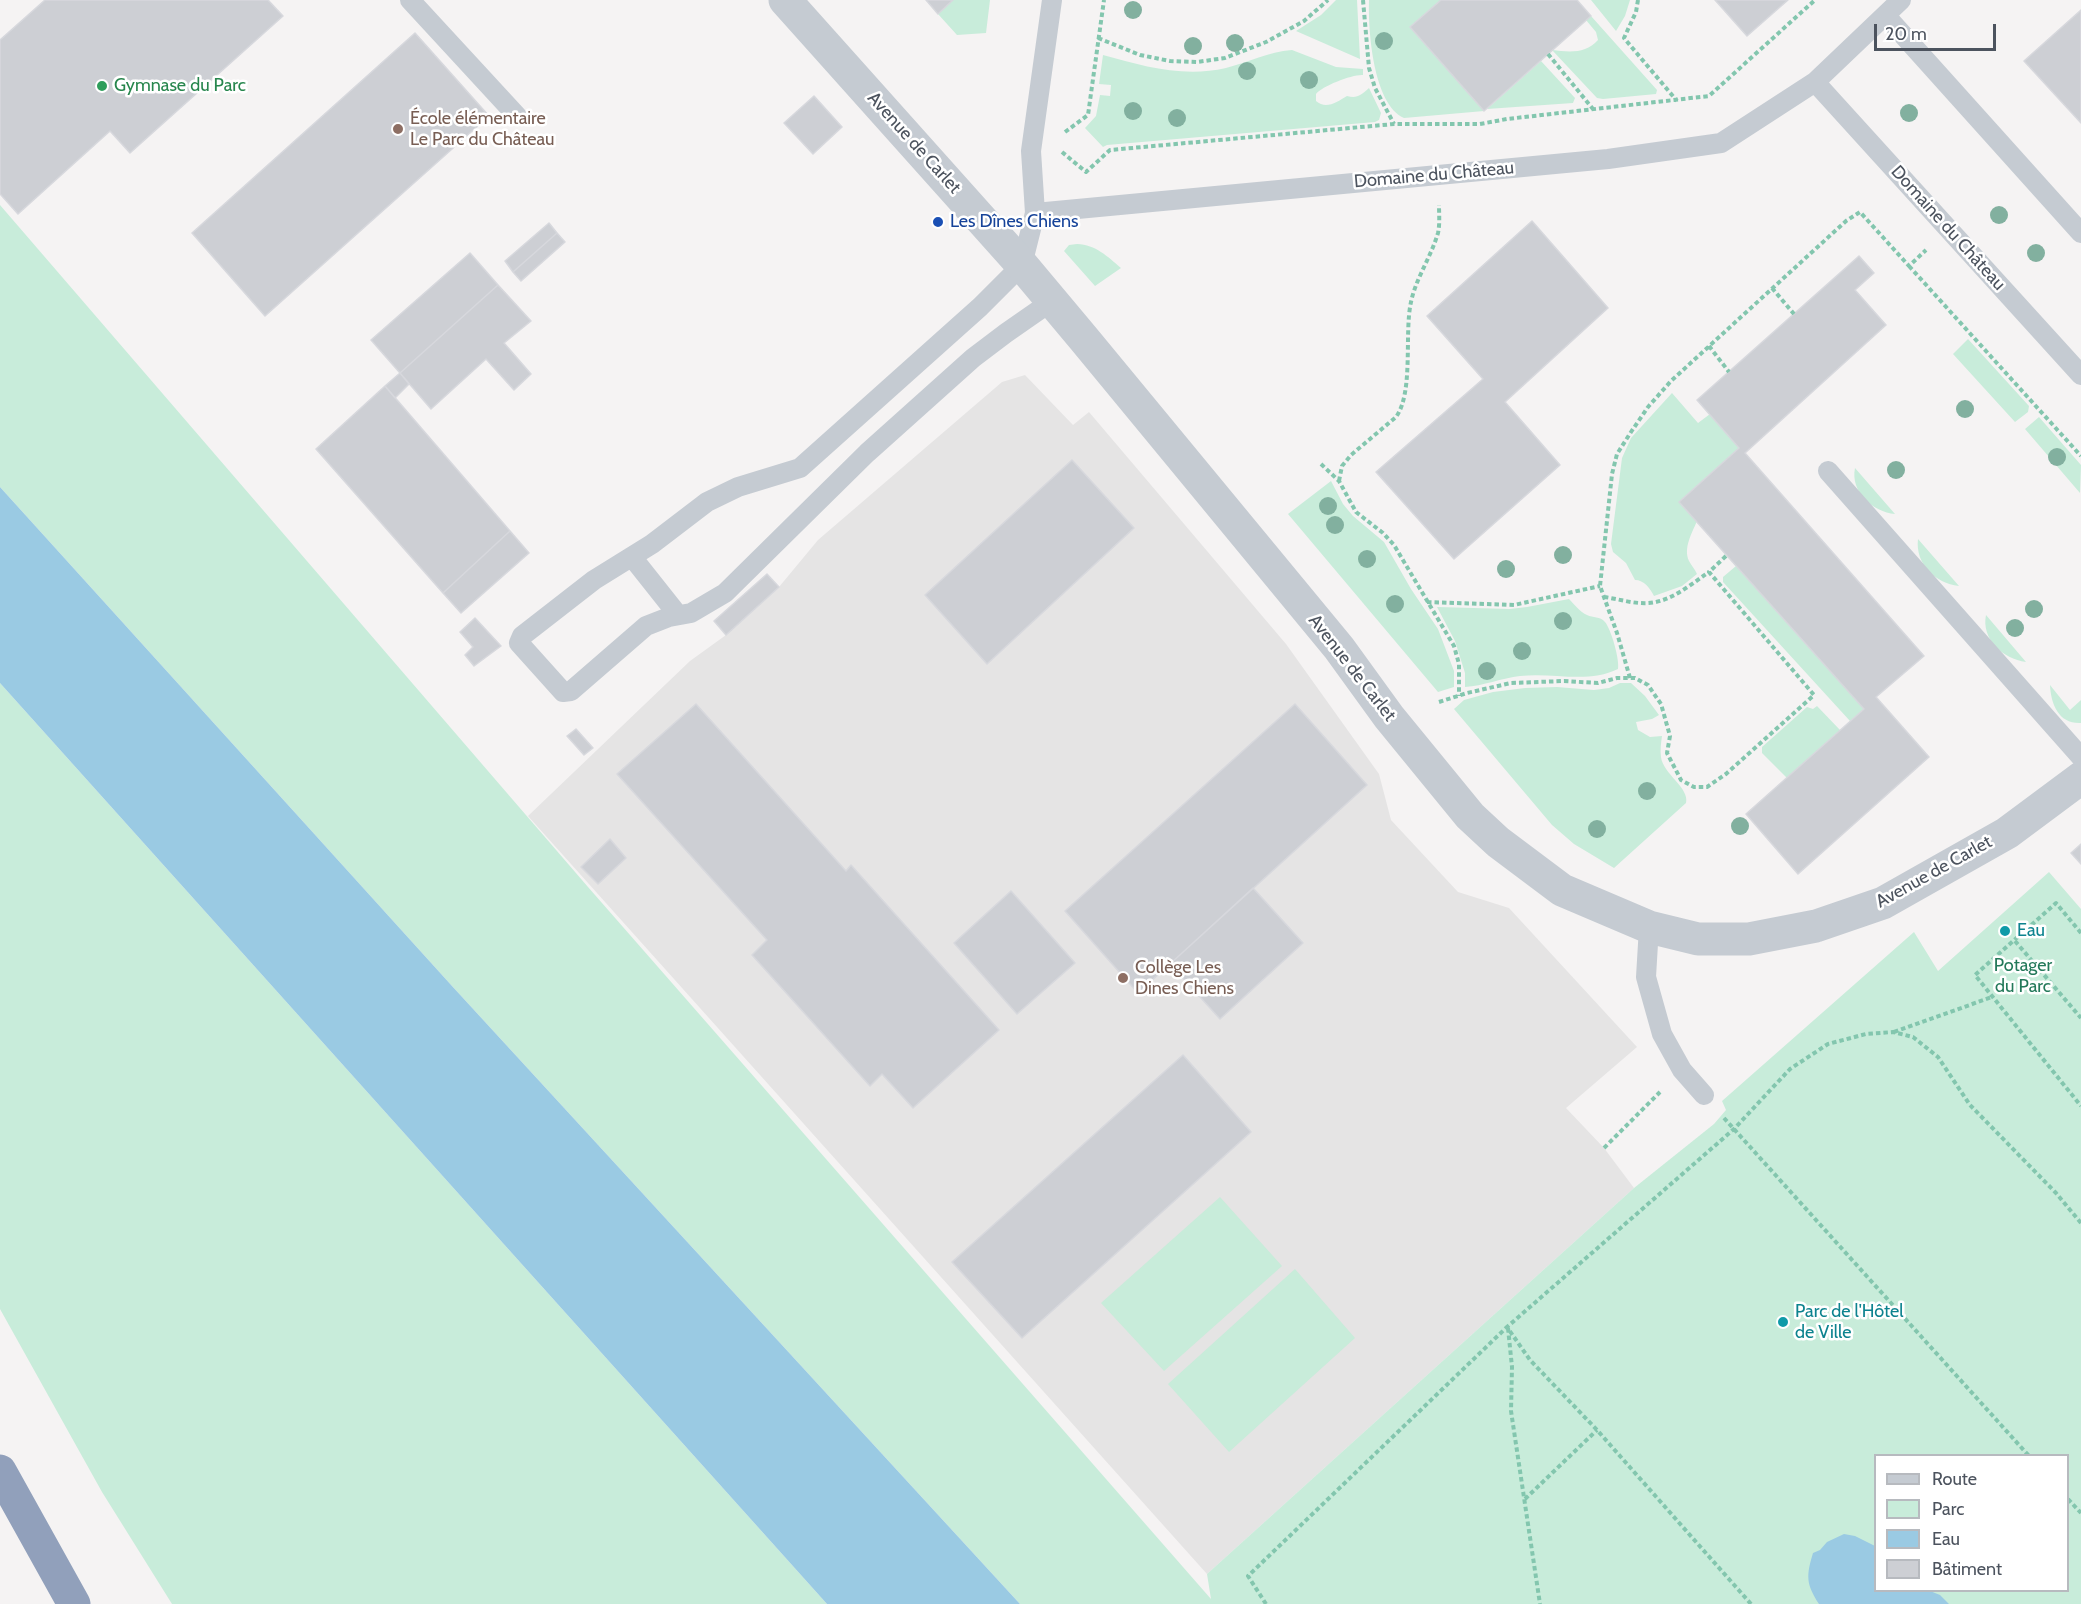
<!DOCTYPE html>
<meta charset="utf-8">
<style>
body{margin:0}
#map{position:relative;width:2081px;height:1604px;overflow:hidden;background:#f5f3f3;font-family:Cabin,sans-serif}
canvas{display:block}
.legend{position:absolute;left:1874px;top:1454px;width:195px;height:138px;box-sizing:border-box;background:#fff;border:2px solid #b7babf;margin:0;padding:8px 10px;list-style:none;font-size:18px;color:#4c535e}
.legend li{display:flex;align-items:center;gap:12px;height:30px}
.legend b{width:30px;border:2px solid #b7babf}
.scale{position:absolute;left:1874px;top:24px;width:122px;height:27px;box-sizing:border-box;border:3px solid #4c535e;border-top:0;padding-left:8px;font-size:18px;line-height:21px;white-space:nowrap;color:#4c535e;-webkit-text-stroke:4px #fff;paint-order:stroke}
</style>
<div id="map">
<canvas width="2081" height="1604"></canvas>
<ul class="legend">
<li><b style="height:8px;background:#c5cbd2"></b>Route</li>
<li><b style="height:16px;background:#c8ecda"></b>Parc</li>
<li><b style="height:16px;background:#9acae3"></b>Eau</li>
<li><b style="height:16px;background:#cdcfd4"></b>Bâtiment</li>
</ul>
<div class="scale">20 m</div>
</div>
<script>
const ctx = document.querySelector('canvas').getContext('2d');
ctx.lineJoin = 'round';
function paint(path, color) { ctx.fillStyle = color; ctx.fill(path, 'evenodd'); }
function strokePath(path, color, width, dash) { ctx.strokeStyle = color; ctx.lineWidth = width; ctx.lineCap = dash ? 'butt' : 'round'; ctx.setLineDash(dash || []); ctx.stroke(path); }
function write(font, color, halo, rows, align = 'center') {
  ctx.font = font + ' Cabin,sans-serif'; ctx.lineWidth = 5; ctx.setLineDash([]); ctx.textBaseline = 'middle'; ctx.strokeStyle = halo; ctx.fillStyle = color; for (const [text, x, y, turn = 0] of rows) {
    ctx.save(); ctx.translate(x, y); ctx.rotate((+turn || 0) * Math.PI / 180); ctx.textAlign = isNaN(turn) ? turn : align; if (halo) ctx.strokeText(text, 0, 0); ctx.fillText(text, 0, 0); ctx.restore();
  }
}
paint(new Path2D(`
 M1025,375L1073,425L1089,412L1286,644L1379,774L1391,820L1458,892L1509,908L1637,1047L1566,1108L1604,1148L1634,1188L1207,1574L528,816L690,661L726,635L779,587L818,540L1002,382Z`), '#e5e4e4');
paint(new Path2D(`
 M953,0H990L986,33L957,35L938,14Z
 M1336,0H1357L1360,59L1296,31L1321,15Z
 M1369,0H1441L1410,27L1484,111L1404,118C1373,104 1368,30 1369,0Z
 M1591,0H1630L1625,16L1616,31Z
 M1591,16L1657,90L1656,94L1603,99L1597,98L1552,50C1569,52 1586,54 1598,40L1596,32L1586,20Z
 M1292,50L1336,67L1363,69V75C1353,74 1322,86 1316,94V101C1326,110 1337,102 1347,96C1357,99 1361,95 1369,88L1381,113L1379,120L1375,122L1107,145L1103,147L1085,128L1096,116L1100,95L1110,96L1111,85L1099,84L1103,55C1143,66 1183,78 1226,68C1249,62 1268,52 1292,50Z
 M1541,61L1575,98L1573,103L1487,109Z
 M0,205L588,887L1211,1599L1207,1574L1634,1188L1714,1124L1726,1110L1722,1101L1914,932L1938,971L2049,872L2081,909V1604H1020L452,986L0,487ZM1876,1456H2068V1590H1876Z
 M1077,244C1096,245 1107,256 1121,268L1095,286L1064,251L1069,245Z
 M1968,339L2029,406L2028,412L2015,422L1953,354Z
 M1672,393L1698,423L1710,414L1739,448L1680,501L1697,521C1692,533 1683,548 1689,561C1691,565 1695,569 1697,574L1682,586L1654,596C1650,588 1644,580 1635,580L1626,563L1613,552L1611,544L1622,458L1631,438Z
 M2039,417L2081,465L2080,493L2025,429Z
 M1855,468L1895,514C1873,512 1850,492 1855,468Z
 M1331,481L1343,504L1353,516L1384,542L1411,589L1438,629L1454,671V687L1438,692L1288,514Z
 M1918,539L1959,586C1935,583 1915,564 1918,539Z
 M1736,566L1864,709L1850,721L1723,582V577Z
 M1569,599C1574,604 1580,612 1587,615C1593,618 1600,616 1605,622C1611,629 1620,660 1618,669C1588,684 1553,672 1520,676C1502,678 1483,686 1465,687V673L1455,641L1437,607L1510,609L1527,607Z
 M1986,615L2026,662C2003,659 1981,639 1986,615Z
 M0,683L827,1604H172L102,1492L0,1309Z
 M1620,683H1631L1645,696L1659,715L1652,719L1636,722L1638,730L1650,737L1662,736C1661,743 1660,750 1661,757C1663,774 1690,788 1686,803L1614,868L1574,844L1552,825L1454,709L1464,700L1493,692L1525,688L1557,687L1594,690L1609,688Z
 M2050,685L2070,710L2081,700V723C2059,724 2051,705 2050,685Z
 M1817,706L1840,730L1787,778L1762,753V747L1807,707L1813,709Z
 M1220,1197L1282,1266L1164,1371L1101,1303Z
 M1295,1269L1355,1338L1229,1452L1168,1384Z`), '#c8ecda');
paint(new Path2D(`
 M0,487L452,986L1020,1604H827L0,683Z
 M1844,1534L1855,1536L1875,1546L1876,1590L1930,1591L1940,1595L1949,1604H1819C1806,1584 1806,1576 1813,1553L1820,1550L1827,1542Z`), '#9acae3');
const building = new Path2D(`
 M45,0H268L283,16L130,153L110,131L18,214L0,194V40Z
 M926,0H953L938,14Z
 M1441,0H1577L1591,16L1484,111L1410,27Z
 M1715,0H1788L1747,36Z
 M2081,10V123L2024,61Z
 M415,33L489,116L265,316L192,233Z
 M814,96L842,127L813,154L784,123Z
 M1532,221L1608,308L1505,402L1560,465L1454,559L1376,472L1483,379L1427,316Z
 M549,223L557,233L513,272L505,261Z
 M557,233L565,242L521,281L513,272Z
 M470,253L498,285L400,373L371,340Z
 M1859,256L1874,273L1855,290L1886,325L1745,453L1924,656L1876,697L1929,757L1798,874L1746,814L1864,709L1679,502L1739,448L1697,400Z
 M498,285L531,321L504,343L531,374L514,390L486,359L431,409L400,373Z
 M400,373L409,384L395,398L385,386Z
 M385,386L510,531L443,593L316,449Z
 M1072,460L1134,528L987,664L925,595Z
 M510,531L529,553L461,613L443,593Z
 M767,574L779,587L726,635L714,621Z
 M475,618L501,646L474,666L465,655L473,647L460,632Z
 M696,704L846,871L851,865L999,1030L913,1108L882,1074L870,1086L752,955L767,940L617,774Z
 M1295,704L1367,785L1138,993L1065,911Z
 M576,729L593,748L584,755L567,736Z
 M610,839L626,858L598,884L581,867Z
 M2081,844V864L2071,853Z
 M1253,888L1303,943L1220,1019L1170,964Z
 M1011,891L1075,963L1017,1014L954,943Z
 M1183,1055L1251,1132L1022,1338L952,1262Z`);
paint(building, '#cdcfd4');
strokePath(building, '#d7d8dd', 1.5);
strokePath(new Path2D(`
 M1363,0L1369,68L1375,88L1394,124
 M1638,0L1636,12L1624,38L1677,101
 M1098,38L1140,55L1170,61L1197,62L1225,58L1266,42L1304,21L1328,0
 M1548,54L1593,109
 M1065,132L1088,115L1104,0
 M1062,152L1086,172L1110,150L1394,124H1480L1507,119L1709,96L1815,0
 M1909,266L2081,456
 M1772,288L1794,314
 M1709,346L1729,372
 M1321,464L1339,481L1356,512L1383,533L1394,545L1454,646L1459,664V696
 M1339,481L1342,466L1351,455L1396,417C1414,392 1404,333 1411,302C1416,278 1431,257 1438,233C1440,224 1439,214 1439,205
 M1604,597C1620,599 1639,606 1656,602C1675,598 1693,583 1709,572
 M1427,602L1514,605L1600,586
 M1630,678L1617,633L1600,586L1612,474L1617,454L1631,432L1648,407L1671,381L1846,221L1860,212L1909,266L1926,250
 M1439,702L1467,693L1511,683L1564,681L1598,683L1617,678H1635L1648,685L1661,704L1670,736L1667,753L1681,780L1694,787H1707L1726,774L1814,695L1709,572L1726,556
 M2081,933L2056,903L1975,975L2081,1106
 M2015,941L2081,1018
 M1894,1032L1992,997
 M1724,1118L2029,1456
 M1604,1148L1660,1092
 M1508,1328L1512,1367L1511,1411L1540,1604
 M1525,1499L1597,1430
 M2068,1499L2081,1513
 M1266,1604L1248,1576L1507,1327
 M1751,1604L1597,1430L1530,1360L1507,1327L1734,1129L1790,1069L1828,1044L1866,1034L1893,1032L1913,1037L1938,1057L1970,1105L2056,1193L2081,1223`), '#83c6ae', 4, [4.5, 3]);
strokePath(new Path2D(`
 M410,0L517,116
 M1052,0L1031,151L1035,213L1022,265L980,307L800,468L738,487L707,502L652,544L594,580L522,636L519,643L563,692L571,691L646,626L669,617L691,613L725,593L867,453L973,358L1006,333L1052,301
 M1886,16L2081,233
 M1815,82L2081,375
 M1035,213L1608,159L1721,143L1815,82L1901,0
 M1828,471L2081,757
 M632,557L678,615
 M1649,927L1646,977L1662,1034L1682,1070L1704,1095`), '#c5cbd2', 20);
strokePath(new Path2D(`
 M785,0L1022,265L1084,339L1339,648L1389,717L1470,816L1498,842L1562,890L1649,927L1698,939H1749L1816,926L1883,903L2007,833L2081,778`), '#c5cbd2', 33);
strokePath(new Path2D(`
 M0,1471L74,1604`), '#91a0bb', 33);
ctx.fillStyle = '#82b09f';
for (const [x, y] of [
 [1133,10],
 [1384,41],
 [1235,43],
 [1193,46],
 [1247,71],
 [1309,80],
 [1133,111],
 [1909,113],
 [1177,118],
 [1999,215],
 [2036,253],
 [1965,409],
 [2057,457],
 [1896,470],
 [1328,506],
 [1335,525],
 [1563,555],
 [1367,559],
 [1506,569],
 [1395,604],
 [2034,609],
 [1563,621],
 [2015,628],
 [1522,651],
 [1487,671],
 [1647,791],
 [1740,826],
 [1597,829]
]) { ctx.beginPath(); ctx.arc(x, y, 9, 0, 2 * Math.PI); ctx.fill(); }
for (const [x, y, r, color] of [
 [102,86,6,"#2e9e5b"],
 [398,129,6,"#8d6e63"],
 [938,222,6,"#1a4fb4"],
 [2005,931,6,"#0f9aa8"],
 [1123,978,6,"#8d6e63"],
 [1783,1322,6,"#0f9aa8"]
]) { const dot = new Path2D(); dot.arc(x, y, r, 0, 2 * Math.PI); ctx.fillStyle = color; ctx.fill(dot); strokePath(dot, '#fff', 2); }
write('18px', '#27864d', '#fff', [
 ["Gymnase du Parc",114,86]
], 'left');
write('18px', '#785e54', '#fff', [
 ["École élémentaire",410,119],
 ["Le Parc du Château",410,140],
 ["Collège Les",1135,968],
 ["Dines Chiens",1135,989]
], 'left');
write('18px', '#4c535e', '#fff', [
 ["Avenue de Carlet",914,143,48],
 ["Domaine du Château",1434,175,-5],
 ["Domaine du Château",1948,228,48],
 ["Avenue de Carlet",1352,668,52],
 ["Avenue de Carlet",1934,872,-29]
]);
write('18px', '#164399', '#fff', [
 ["Les Dînes Chiens",950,222]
], 'left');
write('18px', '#0d838f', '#fff', [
 ["Eau",2017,931],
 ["Parc de l'Hôtel",1795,1312],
 ["de Ville",1795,1333]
], 'left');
write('18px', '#24795a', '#fff', [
 ["Potager",2023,966],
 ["du Parc",2023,987]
]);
</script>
